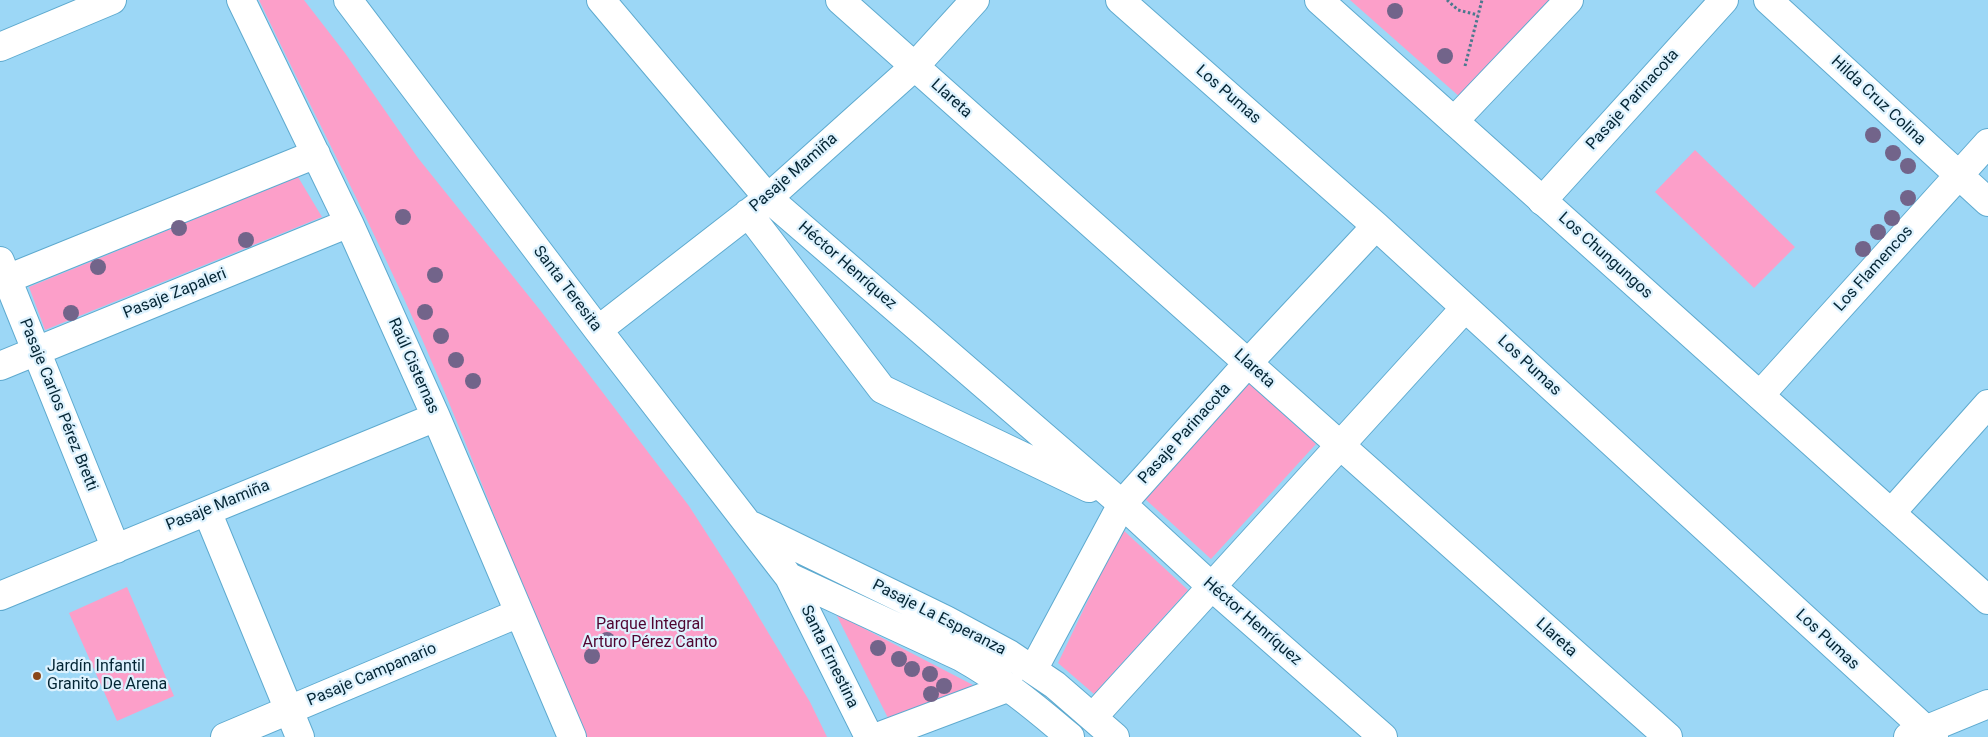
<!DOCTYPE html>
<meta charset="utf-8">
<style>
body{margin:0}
canvas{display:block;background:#9cd7f6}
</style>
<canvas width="1988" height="737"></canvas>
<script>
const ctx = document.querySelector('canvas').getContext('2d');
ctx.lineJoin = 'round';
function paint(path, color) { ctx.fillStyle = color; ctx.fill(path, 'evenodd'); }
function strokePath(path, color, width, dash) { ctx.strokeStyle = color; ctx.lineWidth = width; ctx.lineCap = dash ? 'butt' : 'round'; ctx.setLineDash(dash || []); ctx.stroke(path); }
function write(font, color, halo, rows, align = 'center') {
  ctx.font = font + ' Roboto,sans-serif'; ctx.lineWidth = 4.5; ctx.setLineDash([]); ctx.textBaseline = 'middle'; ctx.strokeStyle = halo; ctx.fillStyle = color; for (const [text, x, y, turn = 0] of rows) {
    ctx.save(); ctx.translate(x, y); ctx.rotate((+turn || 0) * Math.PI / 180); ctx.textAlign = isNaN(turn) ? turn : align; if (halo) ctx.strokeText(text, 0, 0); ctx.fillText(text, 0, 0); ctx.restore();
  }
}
paint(new Path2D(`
 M259,0H304L345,53L418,158L540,310L689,506L736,579L810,702L827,737H581C528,605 479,470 422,339C372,224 313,113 259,0Z
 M1350,0H1552L1461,98Z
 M1695,150L1795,247L1754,288L1655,192Z
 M298,177L322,217L45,330L29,287Z
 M1249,383L1316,444L1211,559L1144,498Z
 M1122,529L1188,590L1094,694L1058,663Z
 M127,587L174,696L117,721L69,613Z
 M836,614L975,686L891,724Z`), '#fc9fc9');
const minor = new Path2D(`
 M241,0L349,223L436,417L572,737
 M348,0L598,330L789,577L869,737
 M601,0L768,198L1122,504L1212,587L1383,737
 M840,0L1668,737
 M1120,0L1376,226L1934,737
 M1768,0L1988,202
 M1454,121L1569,0
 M1542,201L1724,0
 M748,213L882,389L1089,488
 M0,261L116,549
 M7,279L316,154
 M598,330L768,198L914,67L975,0
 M0,366L349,223
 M1760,395L1988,143
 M207,511L300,737
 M1891,513L1988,404
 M753,526L946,620L1009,654L1055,685L1115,737
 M789,577L961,657C1002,680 1035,707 1070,737
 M0,596L436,417
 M1033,670L1122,504L1248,363L1376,226
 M1093,717L1465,308
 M225,737L519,613
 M877,737L1010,687`);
const tertiary = new Path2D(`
 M1319,0L1988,600
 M0,47L112,0
 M1908,737L1988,704`);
strokePath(minor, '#5eaacf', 30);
strokePath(tertiary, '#5eaacf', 30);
strokePath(new Path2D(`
 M1447,0L1458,10L1478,15
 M1465,66L1482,0`), '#4b788e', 3, [2.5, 2.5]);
strokePath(minor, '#fff', 28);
strokePath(tertiary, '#fff', 28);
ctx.fillStyle = '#72648a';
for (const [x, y] of [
 [1395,11],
 [1445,56],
 [1873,135],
 [1893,153],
 [1908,166],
 [1908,198],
 [403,217],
 [1892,218],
 [179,228],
 [1878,232],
 [246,240],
 [1863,249],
 [98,267],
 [435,275],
 [425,312],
 [71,313],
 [441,336],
 [456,360],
 [473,381],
 [607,640],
 [878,648],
 [592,656],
 [899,659],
 [912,669],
 [930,674],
 [944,686],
 [931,694]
]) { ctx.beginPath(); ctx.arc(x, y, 8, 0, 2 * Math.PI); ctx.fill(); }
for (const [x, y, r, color] of [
 [37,676,5,"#8a4718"]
]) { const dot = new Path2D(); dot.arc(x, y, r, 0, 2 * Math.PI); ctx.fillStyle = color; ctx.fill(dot); strokePath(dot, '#ddf2fe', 2); }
write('16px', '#042534', '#ddf2fe', [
 ["Los Pumas",1228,95,41],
 ["Llareta",951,99,42],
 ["Pasaje Parinacota",1633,100,-48],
 ["Hilda Cruz Colina",1878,101,43],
 ["Pasaje Mamiña",794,173,-41],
 ["Los Chungungos",1605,256,42],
 ["Héctor Henríquez",847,266,41],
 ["Los Flamencos",1874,269,-48],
 ["Santa Teresita",567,289,53],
 ["Pasaje Zapaleri",175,294,-22],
 ["Raúl Cisternas",413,366,66],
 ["Los Pumas",1529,366,43],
 ["Llareta",1254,369,42],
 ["Pasaje Carlos Pérez Bretti",58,405,68],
 ["Pasaje Parinacota",1185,434,-48],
 ["Pasaje Mamiña",218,506,-22],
 ["Pasaje La Esperanza",939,618,27],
 ["Héctor Henríquez",1252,622,41],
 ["Llareta",1556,638,42],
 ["Los Pumas",1827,640,43],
 ["Santa Ernestina",829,657,64],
 ["Pasaje Campanario",372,675,-23]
]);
write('16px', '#500531', '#ddf2fe', [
 ["Parque Integral",650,625],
 ["Arturo Pérez Canto",650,643]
]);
write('16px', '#042534', '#ddf2fe', [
 ["Jardín Infantil",47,667],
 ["Granito De Arena",47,685]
], 'left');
</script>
